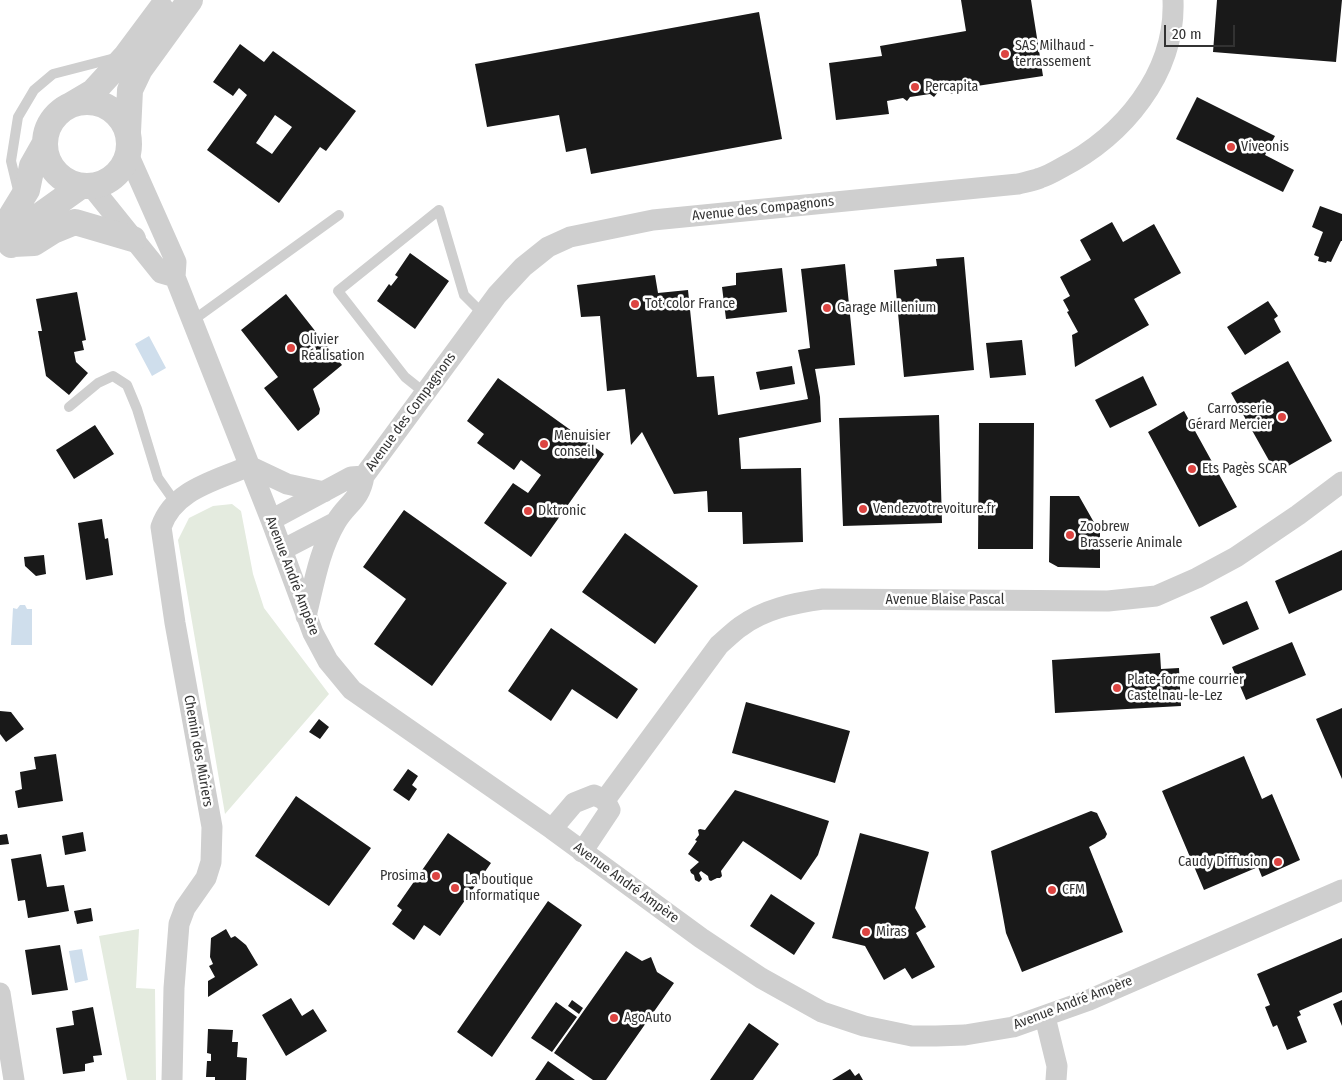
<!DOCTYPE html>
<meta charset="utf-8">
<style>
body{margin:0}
#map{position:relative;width:1342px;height:1080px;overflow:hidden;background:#fff;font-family:"Fira Sans Condensed",sans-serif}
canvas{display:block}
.scale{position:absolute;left:1164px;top:25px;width:71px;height:22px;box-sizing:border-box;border:2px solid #323232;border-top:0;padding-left:6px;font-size:15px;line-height:18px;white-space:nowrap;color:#323232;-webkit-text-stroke:4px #fff;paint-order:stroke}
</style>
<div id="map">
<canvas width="1342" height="1080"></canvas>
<div class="scale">20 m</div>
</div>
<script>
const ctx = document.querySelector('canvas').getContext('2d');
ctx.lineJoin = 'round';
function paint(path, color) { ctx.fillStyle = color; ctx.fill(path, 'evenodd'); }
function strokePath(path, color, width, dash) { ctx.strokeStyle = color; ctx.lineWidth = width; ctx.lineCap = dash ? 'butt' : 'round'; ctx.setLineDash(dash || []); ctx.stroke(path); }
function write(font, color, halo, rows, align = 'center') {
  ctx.font = font + ' "Fira Sans Condensed",sans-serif'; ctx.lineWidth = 5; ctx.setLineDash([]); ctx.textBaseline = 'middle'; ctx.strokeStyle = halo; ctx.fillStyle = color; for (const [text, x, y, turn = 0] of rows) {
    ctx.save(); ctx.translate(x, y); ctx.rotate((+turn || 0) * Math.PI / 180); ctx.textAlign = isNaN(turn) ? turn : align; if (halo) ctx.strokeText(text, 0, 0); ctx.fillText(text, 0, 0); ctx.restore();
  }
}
paint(new Path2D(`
 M232,504L241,511L253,574L264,608L329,694L225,814L178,540L189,518L213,506Z
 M139,929L136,988L155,989L156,1080H127L99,936Z`), '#e4ebdf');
paint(new Path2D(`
 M149,336L166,368L152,376L135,344Z
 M20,605H25L27,609H32V645H11L13,608L17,609Z
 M82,949L88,980L75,983L69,951Z`), '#cfdeec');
paint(new Path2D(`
 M961,0H1031L1043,76L957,89L952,94L947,91L938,92L934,97L930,94L910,97L907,101L903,98L887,101L889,114L836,120L829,63L882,56L880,46L966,31Z
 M1217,0H1342L1336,62L1213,52Z
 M759,12L782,139L591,174L586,148L566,152L559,115L487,127L475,64Z
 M240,44L264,62L273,51L356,111L326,151L320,147L279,203L207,150L247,95L239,88L233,96L213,82ZM275,115L292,127L272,154L256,143Z
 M1197,97L1275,136L1265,155L1294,170L1283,192L1176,139Z
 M1320,206L1342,214V241H1341L1331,262L1327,261L1326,263L1318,261L1319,257L1314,255L1323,232L1312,227Z
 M1112,222L1123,242L1154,224L1181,273L1134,299L1149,325L1075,367L1072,335L1078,332L1067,312L1069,311L1063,300L1070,296L1060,277L1091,260L1080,240Z
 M410,253L449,281L415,329L377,301L389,284L391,286L398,277L395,275Z
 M964,257L974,370L904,377L894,270L937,266L936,259Z
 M845,264L855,365L815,369L820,397L821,422L739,438L741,469L801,468L803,542L743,544L742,512H708L707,491L674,494L642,432L631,445L625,389L607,391L600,316L581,317L577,285L655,275L658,293L688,290L697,377L714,376L718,415L808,399L798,350L810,348L801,269Z
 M782,268L787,312L726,319L722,287L736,285V273Z
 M77,292L86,340L82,341L84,350L74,352L76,362L88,373L69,395L46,376L38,331H42L36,299Z
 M286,294L342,365L313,389L320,409L319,414L298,431L264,388L278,377L241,330Z
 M1268,301L1278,316L1274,319L1281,332L1245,355L1227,327Z
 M1022,340L1026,375L990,378L986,343Z
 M1288,361L1332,441L1276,473L1231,393Z
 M792,366L795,384L760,390L756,372Z
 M1143,376L1157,405L1110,428L1095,400Z
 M498,378L604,454L531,557L484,523L513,483L528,493L541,475L521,460L514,470L477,443L484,434L467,421Z
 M1184,411L1237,507L1199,527L1148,432Z
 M939,415L942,523L843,526L839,418Z
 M979,423H1034L1033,549H978Z
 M95,425L114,454L74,479L56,450Z
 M1050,496H1079L1100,533V568L1058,567L1049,562Z
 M404,510L507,583L432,686L374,644L406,599L363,567Z
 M102,519L105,539L108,538L113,575L86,580L78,523Z
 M625,533L698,586L655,644L582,592Z
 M1342,550V590L1289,614L1275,581Z
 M44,555L46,574L36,576L25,566L24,557Z
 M1247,601L1259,629L1223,645L1210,617Z
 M551,628L638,689L617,719L572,689L551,721L508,691Z
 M1292,642L1306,675L1246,700L1232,667Z
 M1160,653L1161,669L1179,668L1181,706L1055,713L1052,660Z
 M746,702L850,731L835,783L732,753Z
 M1342,708V779L1316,719Z
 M0,711L11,712L24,729L6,742L0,734Z
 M319,719L329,727L320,739L309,732Z
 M56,754L63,801L18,808L15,791L22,789L20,772L36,769L34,757Z
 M1244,756L1262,799L1272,794L1300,860L1262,877L1258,867L1204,890L1162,791Z
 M408,769L418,776L412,785L417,789L409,801L393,790Z
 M735,790L829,821L818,855L801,880L743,841L721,871L722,876L720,878H717L711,881L709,880L708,876L701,871L699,873L702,879L699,882L695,880L694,875L691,873L690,870L699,862L688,854L697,841L695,840L699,835L698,830L700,829L705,830Z
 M296,796L371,848L329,906L255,856Z
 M1091,811L1097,813L1107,834L1105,838L1089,847L1123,932L1022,972L1006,933L991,851Z
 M83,832L86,851L65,855L62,836Z
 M448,833L491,863L440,936L424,925L414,940L392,924L402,910L397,906Z
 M860,833L929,852L915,908L926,927L916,933L935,967L912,979L905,968L884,980L865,946L832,938Z
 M7,834L9,844L0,845V835Z
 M41,854L47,887L64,885L69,911L28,918L25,900L18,901L11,859Z
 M771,894L815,923L794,955L750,926Z
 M548,901L582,925L492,1057L457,1032Z
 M91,908L93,921L77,924L74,911Z
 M226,929L231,938L235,936L246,945L258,965L208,997V981L215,977L209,966L213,964L210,957L211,938Z
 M1342,938V992L1299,1011L1301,1015L1297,1017L1307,1042L1287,1050L1277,1025L1273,1027L1265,1007L1270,1005L1257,974Z
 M60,945L68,990L32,995L25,950Z
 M626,951L642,961L651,957L657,972L674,983L606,1080H593L554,1053Z
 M291,998L302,1016L313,1009L327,1031L286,1056L262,1015Z
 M572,1000L583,1008L579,1014L568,1006Z
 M1342,1000V1026L1333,1004Z
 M556,1002L577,1017L552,1052L531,1038Z
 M93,1007L102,1055L93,1056L94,1062L85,1064V1071L63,1074L56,1028L74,1025L72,1011Z
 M749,1023L779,1044L753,1080H710Z
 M208,1029L233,1030L232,1042H238L237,1057L247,1058L246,1080H215V1077H206L207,1061H211V1054L207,1053Z
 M548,1061L575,1080H535Z
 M850,1069L855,1076L859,1073L863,1080H832Z`), '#191919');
strokePath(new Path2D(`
 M19,194L11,161L18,117L34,90L53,74L115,58
 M192,321L339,215
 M425,393L405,377L338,291L439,210L464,295L483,314
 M69,407L98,383L113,376L127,385L137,409L158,478L175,502`), '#cfcfcf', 10);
strokePath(new Path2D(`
 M128,154L176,262L175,277L271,520L313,633L328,661L352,690L552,829L701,938L761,978L822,1012L864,1026L912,1036H936L965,1035L1013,1027L1089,1000L1342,890
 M91,186L161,273L175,277
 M271,520L351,477L364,476
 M282,550L336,522
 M306,616C314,584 319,551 336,522C347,503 360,501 364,476L497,295L523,267L548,247L570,237L653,220L1018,184C1026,182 1033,181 1040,178C1047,176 1054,172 1061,168C1123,136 1176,74 1173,0
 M605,800L719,645C726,639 733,632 740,627C764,609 794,603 823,599L1108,601L1156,596L1197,578L1236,557L1298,515L1342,482
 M552,829L574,803L594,795L605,800L610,810L582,852
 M0,993L14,1080
 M1045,1017L1057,1066L1056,1080
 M172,1080L174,988L179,924L185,908L206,878L211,862L212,827L175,623L161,527C174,489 216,481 249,466L287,484L324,492`), '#cfcfcf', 21);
strokePath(new Path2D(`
 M45 144a42 42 0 1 1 84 0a42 42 0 1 1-84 0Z
 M71,105L93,92L126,56L161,9
 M128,132L130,90L140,69L190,0
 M0,234L27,190L32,166L45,143
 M13,244L34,243L53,231L75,222L133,239
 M11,245L39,216L81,186`), '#cfcfcf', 26);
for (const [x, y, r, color] of [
 [1005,54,5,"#dc4441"],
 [915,87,5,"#dc4441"],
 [1231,147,5,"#dc4441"],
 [635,304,5,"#dc4441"],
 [827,308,5,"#dc4441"],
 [291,348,5,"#dc4441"],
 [1282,417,5,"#dc4441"],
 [544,444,5,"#dc4441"],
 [1192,469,5,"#dc4441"],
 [863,509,5,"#dc4441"],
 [528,511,5,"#dc4441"],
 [1070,535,5,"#dc4441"],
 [1117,688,5,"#dc4441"],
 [1278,862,5,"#dc4441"],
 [436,876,5,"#dc4441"],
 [455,888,5,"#dc4441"],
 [1052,890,5,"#dc4441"],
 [866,932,5,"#dc4441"],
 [614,1018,5,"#dc4441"]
]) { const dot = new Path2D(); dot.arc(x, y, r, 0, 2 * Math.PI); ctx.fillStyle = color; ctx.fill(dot); strokePath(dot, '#fff', 2); }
write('14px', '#323232', '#fff', [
 ["SAS Milhaud -",1015,46],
 ["terrassement",1015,62],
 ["Percapita",925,87],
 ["Viveonis",1241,147],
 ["Tot color France",645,304],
 ["Garage Millenium",837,308],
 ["Olivier",301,340],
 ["Réalisation",301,356],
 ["Carrosserie",1272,409,"right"],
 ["Gérard Mercier",1272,425,"right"],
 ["Menuisier",554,436],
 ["conseil",554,452],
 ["Ets Pagès SCAR",1202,469],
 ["Vendezvotrevoiture.fr",873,509],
 ["Dktronic",538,511],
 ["Zoobrew",1080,527],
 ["Brasserie Animale",1080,543],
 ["Plate-forme courrier",1127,680],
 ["Castelnau-le-Lez",1127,696],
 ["Caudy Diffusion",1268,862,"right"],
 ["Prosima",426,876,"right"],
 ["La boutique",465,880],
 ["Informatique",465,896],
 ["CFM",1062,890],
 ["Miras",876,932],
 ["AgoAuto",624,1018]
], 'left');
write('14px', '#323232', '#fff', [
 ["Avenue des Compagnons",763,209,-6],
 ["Avenue des Compagnons",411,412,-54],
 ["Avenue André Ampère",292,576,69],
 ["Avenue Blaise Pascal",945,600],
 ["Chemin des Mûriers",198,751,80],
 ["Avenue André Ampère",626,883,36],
 ["Avenue André Ampère",1073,1003,-21]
]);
</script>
